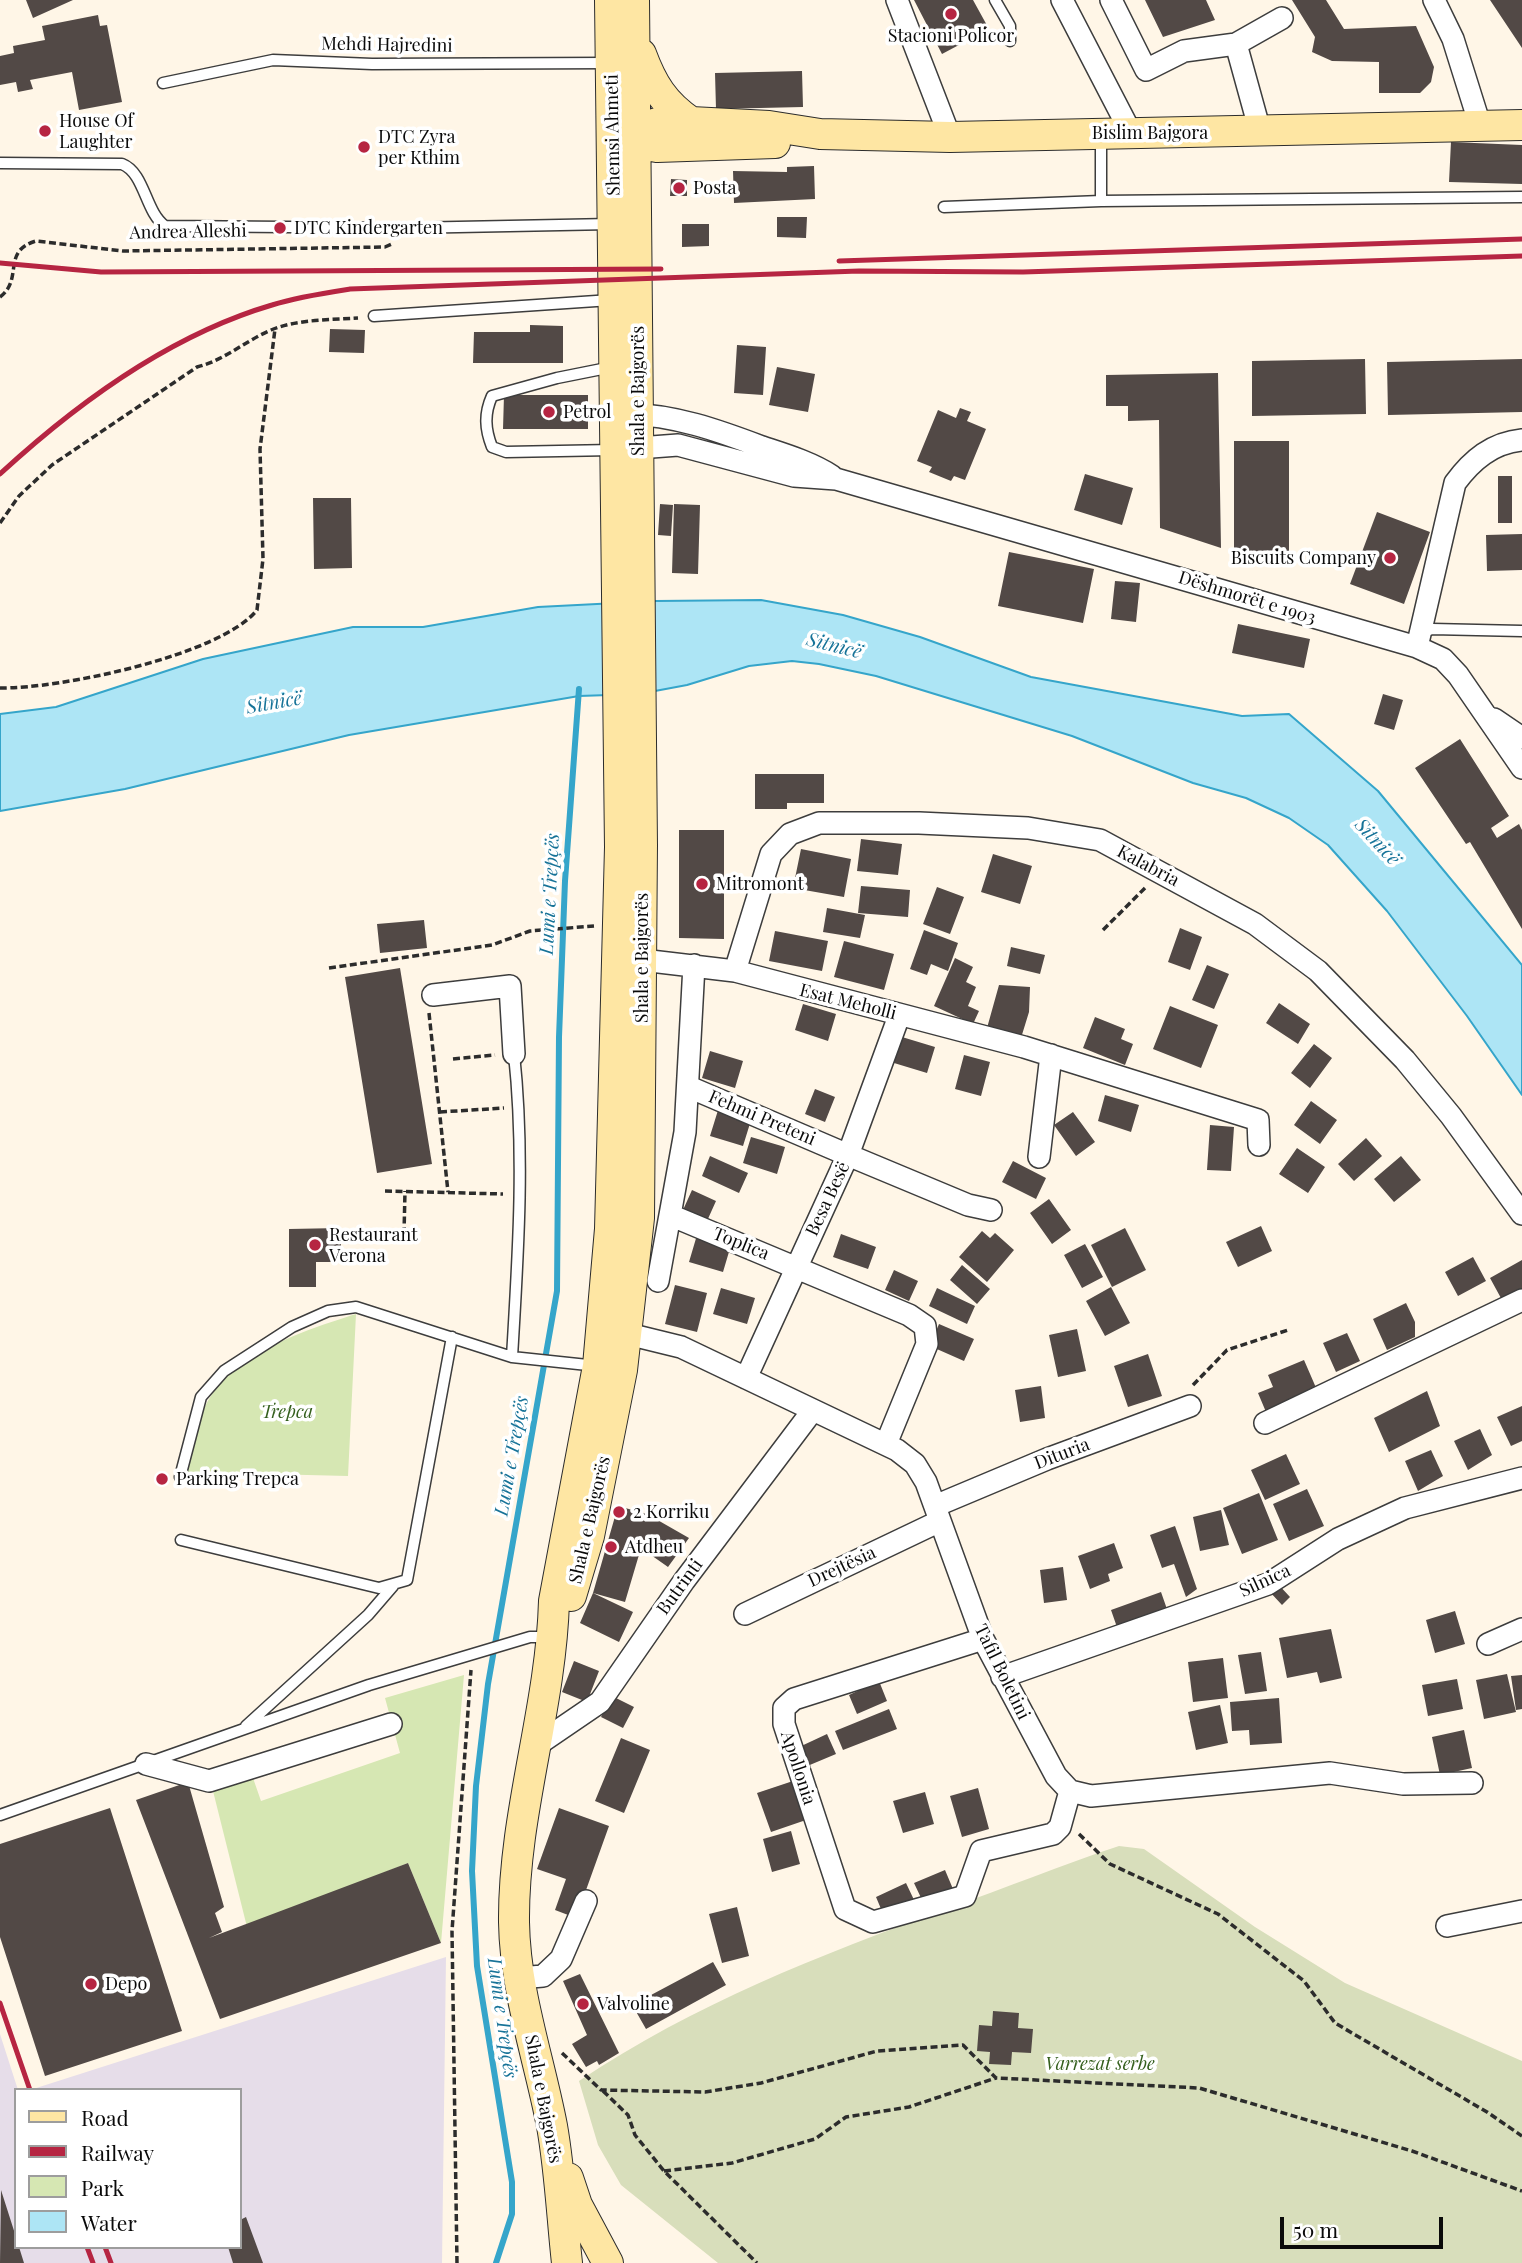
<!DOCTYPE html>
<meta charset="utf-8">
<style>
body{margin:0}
#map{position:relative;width:1522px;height:2263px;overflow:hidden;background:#fff6e7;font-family:"Playfair Display",serif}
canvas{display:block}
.legend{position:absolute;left:14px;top:2088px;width:228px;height:161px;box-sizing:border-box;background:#fff;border:2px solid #9d9d9d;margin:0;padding:9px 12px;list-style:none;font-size:21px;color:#0a0a0a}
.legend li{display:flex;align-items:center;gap:14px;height:35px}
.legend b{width:35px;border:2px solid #9d9d9d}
.scale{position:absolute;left:1280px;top:2217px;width:163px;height:32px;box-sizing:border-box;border:4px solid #0a0a0a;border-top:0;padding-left:9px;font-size:21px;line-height:24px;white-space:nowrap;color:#0a0a0a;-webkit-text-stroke:5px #fff;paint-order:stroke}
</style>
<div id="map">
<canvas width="1522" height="2263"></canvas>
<ul class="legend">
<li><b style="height:9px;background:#fee6a3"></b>Road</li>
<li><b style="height:9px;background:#b62542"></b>Railway</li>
<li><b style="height:19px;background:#d6e7b3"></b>Park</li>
<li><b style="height:19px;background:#ade5f5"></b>Water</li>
</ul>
<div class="scale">50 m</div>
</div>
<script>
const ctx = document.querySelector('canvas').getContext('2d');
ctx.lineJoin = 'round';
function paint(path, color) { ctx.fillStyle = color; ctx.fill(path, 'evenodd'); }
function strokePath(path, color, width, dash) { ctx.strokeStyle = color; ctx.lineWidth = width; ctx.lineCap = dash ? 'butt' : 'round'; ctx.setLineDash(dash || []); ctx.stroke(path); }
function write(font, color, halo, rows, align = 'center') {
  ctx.font = font + ' "Playfair Display",serif'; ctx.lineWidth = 7; ctx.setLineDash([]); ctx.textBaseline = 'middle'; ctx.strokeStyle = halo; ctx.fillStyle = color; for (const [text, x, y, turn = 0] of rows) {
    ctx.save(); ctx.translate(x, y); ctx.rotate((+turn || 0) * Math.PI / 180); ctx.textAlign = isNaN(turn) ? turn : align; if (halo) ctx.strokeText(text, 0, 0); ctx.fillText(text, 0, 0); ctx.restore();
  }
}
paint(new Path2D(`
 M446,1957L442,2263H0V2034L18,2090L16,2247H240V2090H30Z`), '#e6dde9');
paint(new Path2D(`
 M356,1314L348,1476L186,1472C191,1452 195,1428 204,1409C229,1354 303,1331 356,1314Z
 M464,1675L441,1943L408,1863L247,1927L213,1791L253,1778L261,1801L400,1753L385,1698Z`), '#d6e7b3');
paint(new Path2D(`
 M1119,1846L1144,1849L1255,1927L1345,1983L1522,2061V2263H718L621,2185L598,2145L579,2081C696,2003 818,1956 949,1908C1006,1888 1061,1865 1119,1846Z`), '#d8debb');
const water = new Path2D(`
 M761,600L843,615L920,637L1031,677L1242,716L1289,714L1378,791L1522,965V1095L1467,1016L1387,911L1328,845L1289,818L1246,798L1193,783L1072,736L876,676L819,664L792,661L749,666L687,685L639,694L579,696L349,735L125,789L0,811V714L56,707L203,659L353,627H423L538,607L656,601Z`);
paint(water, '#ade5f5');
strokePath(water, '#35a5ca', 2);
strokePath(new Path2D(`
 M496,2263L512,2214V2182L477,1966L472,1871L476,1786L488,1684L557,1291L559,1037L565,881L579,689`), '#35a5ca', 6);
paint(new Path2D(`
 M26,0H73L33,18Z
 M914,0H973L989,29L942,54Z
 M1145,0H1206L1215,20L1163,37Z
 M1292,0H1326L1344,29L1416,26L1434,67L1431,82L1420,93H1379V62L1332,61L1312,52L1315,37Z
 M1490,0H1522V48Z
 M98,15L100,26L107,25L122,102L79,110L72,72L30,80L33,89L18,92L16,82L0,85V56L14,53L13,46L45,40L42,26Z
 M802,71L803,107L716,109L715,73Z
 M1451,142L1522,145V184L1449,182Z
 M814,166L815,199L734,203L733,171L787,172V167Z
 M671,179L687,180V196H670Z
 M777,217H807L806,238L777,237Z
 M682,224H709V246L682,247Z
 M530,325L563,326V363H473L474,332H530Z
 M330,329L365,330L364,353L329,352Z
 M737,345L766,347L763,395L734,393Z
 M1365,359L1366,414L1252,416V361Z
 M1522,359V412L1388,415L1387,362Z
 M777,367L815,374L808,412L769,405Z
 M1218,373L1221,548L1160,528L1159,420L1128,421V406H1106V375Z
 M504,395H588V429H503Z
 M960,408L971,412L967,421L986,429L965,480L954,476L951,481L929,472L932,467L917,461L938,410L956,418Z
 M1234,441H1289V563H1234Z
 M1085,474L1133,488L1122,525L1074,510Z
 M1498,476H1512V523H1498Z
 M313,498H351L352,568L314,569Z
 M660,504L673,505L671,536L658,535Z
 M674,504L700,505L698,574L672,573Z
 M1377,512L1430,532L1404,604L1350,584Z
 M1522,534V570L1487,571L1486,535Z
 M1009,552L1094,569L1083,623L998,606Z
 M1115,581L1140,583L1136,622L1111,619Z
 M1238,624L1310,639L1304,668L1232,653Z
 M1383,694L1403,700L1394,730L1374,724Z
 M1460,739L1509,816L1491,828L1497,838L1519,824L1522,830V929L1470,842L1466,844L1415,768Z
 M755,774H824V803H787V809H755Z
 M679,830H724V939L679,938Z
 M861,839L902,844L898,875L857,871Z
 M801,849L851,859L844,897L793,888Z
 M993,854L1032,866L1020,904L981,892Z
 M861,886L910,890L908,917L858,913Z
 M937,887L964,897L950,934L923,924Z
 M827,908L865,915L860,938L823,932Z
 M424,920L427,948L380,953L377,924Z
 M1180,928L1202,937L1190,970L1168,962Z
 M924,930L958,943L948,971L931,964L927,975L910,969Z
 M775,931L828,941L822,971L769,961Z
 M844,941L894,954L884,990L834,977Z
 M1011,947L1045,955L1040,974L1007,966Z
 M955,958L973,967L966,982L976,987L968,1006L979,1011L973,1024L934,1006Z
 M1207,965L1229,974L1214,1009L1192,1000Z
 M400,968L432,1164L377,1173L345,977Z
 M999,985L1030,987L1029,1012L1021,1038L987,1028Z
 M1279,1003L1310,1024L1298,1044L1266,1023Z
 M803,1004L836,1014L828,1041L795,1030Z
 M1170,1006L1218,1025L1201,1068L1153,1049Z
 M1095,1017L1125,1029L1121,1039L1133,1044L1125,1065L1083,1048Z
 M902,1037L935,1047L927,1073L894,1063Z
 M1314,1044L1332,1058L1310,1088L1291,1073Z
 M710,1051L743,1061L735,1088L702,1078Z
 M964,1055L990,1062L981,1096L955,1089Z
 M815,1089L835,1097L825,1122L805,1114Z
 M1105,1095L1139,1105L1131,1132L1098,1121Z
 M1311,1101L1337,1120L1320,1144L1294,1125Z
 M719,1107L752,1117L743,1146L710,1136Z
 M1073,1112L1095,1142L1076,1156L1054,1125Z
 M1210,1125L1234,1127L1231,1171L1207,1170Z
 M751,1137L785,1147L777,1174L743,1163Z
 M1366,1138L1382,1156L1354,1181L1338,1164Z
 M1297,1148L1325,1167L1308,1193L1279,1174Z
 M710,1156L748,1173L739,1193L702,1176Z
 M1401,1156L1421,1180L1394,1202L1374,1179Z
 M1013,1161L1046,1178L1036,1199L1002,1182Z
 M692,1190L716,1201L707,1221L683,1210Z
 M1049,1199L1071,1230L1052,1244L1030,1213Z
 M1261,1226L1272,1251L1238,1267L1226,1242Z
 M341,1228V1262H316V1287H289V1229Z
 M1125,1228L1146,1270L1112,1287L1091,1245Z
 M982,1231L990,1238L995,1233L1014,1250L987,1282L959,1257Z
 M841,1234L876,1247L868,1269L833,1257Z
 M697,1235L731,1245L723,1272L689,1262Z
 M1085,1244L1103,1277L1082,1288L1064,1255Z
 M1473,1257L1486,1281L1458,1296L1445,1272Z
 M1522,1260V1289L1502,1300L1490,1278Z
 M962,1265L990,1289L977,1304L950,1280Z
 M894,1270L918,1281L909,1301L885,1290Z
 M675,1285L707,1293L697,1332L665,1324Z
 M1111,1287L1130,1323L1105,1336L1086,1301Z
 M721,1288L755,1298L747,1324L713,1314Z
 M937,1288L975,1306L967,1324L929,1306Z
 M1406,1303L1415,1322V1337L1387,1350L1373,1319Z
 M939,1324L974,1339L964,1361L930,1346Z
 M1077,1329L1086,1371L1058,1377L1049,1335Z
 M1347,1333L1360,1361L1336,1372L1323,1343Z
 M1148,1354L1162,1396L1128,1407L1114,1366Z
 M1304,1360L1317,1390L1266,1412L1258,1393L1273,1387L1268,1375Z
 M1041,1386L1045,1418L1020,1422L1015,1390Z
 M1427,1391L1440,1426L1389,1452L1374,1418Z
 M1522,1406V1441L1511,1446L1497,1417Z
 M1480,1429L1492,1455L1468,1470L1454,1441Z
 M1431,1450L1443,1476L1418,1491L1405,1461Z
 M1286,1454L1300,1484L1265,1500L1251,1470Z
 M1307,1489L1324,1526L1289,1541L1273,1504Z
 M1259,1493L1278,1540L1242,1554L1223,1508Z
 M618,1506L647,1514L689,1538L668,1567L641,1548L625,1602L593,1593L633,1612L619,1642L580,1623L593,1593Z
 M1221,1510L1229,1545L1200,1551L1193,1517Z
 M1175,1526L1197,1589L1186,1597L1174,1564L1162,1568L1150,1535Z
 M1114,1543L1123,1568L1108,1574L1110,1581L1090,1589L1078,1556Z
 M1063,1567L1067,1600L1044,1603L1040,1570Z
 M1277,1583L1290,1597L1282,1605L1269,1591Z
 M1161,1592L1168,1612L1118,1630L1111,1610Z
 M1455,1611L1465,1644L1435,1653L1426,1620Z
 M1331,1629L1342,1678L1320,1683L1317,1672L1287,1678L1279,1638Z
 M1261,1652L1267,1691L1245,1694L1238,1655Z
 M1223,1658L1228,1698L1193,1702L1188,1662Z
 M574,1661L599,1671L587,1702L562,1692Z
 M1507,1674L1516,1712L1484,1719L1476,1680Z
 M1522,1675V1709L1516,1710L1511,1676Z
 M1457,1679L1463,1709L1428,1716L1422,1685Z
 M879,1681L887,1701L857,1714L849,1695Z
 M612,1696L634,1707L623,1728L601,1717Z
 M1279,1698L1282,1743L1250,1745L1249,1730L1232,1731L1230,1702Z
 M1220,1705L1228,1743L1196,1750L1188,1712Z
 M889,1709L897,1729L843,1750L835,1731Z
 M1464,1730L1472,1768L1440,1775L1432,1737Z
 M827,1734L836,1754L805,1767L797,1748Z
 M621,1738L650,1750L624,1813L595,1801Z
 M793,1781L806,1820L771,1832L757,1793Z
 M188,1782L224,1907L215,1913L222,1932L209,1938L408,1863L441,1943L220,2019L136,1800Z
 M978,1788L989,1829L962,1837L950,1796Z
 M925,1792L934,1824L903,1833L893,1801Z
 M110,1808L182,2031L45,2076L0,1937V1844Z
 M559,1808L609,1826L576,1918L555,1910L566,1879L537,1869Z
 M791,1831L800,1864L772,1872L763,1839Z
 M945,1870L953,1889L923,1902L914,1883Z
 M906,1883L915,1902L884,1916L876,1897Z
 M737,1907L749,1956L722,1963L709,1914Z
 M713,1962L726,1985L646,2029L634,2008L652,1997L651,1995Z
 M580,1974L619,2053L599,2065L597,2061L586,2067L572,2044L587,2035L563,1981Z
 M993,2011L1019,2013L1018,2028L1033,2029L1031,2053L1012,2052L1011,2065L989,2064L990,2052L977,2051L979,2025L992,2026Z
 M1,2190L16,2237V2247H19L24,2263H0Z
 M246,2217L263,2263H233L228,2247H240V2220Z`), '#524946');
const lane = new Path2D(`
 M995,0L1010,26V41
 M163,83L273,60L372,64L609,63
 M1101,137V201
 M0,163L122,164C145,173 145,212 165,226L407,228L611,224
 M944,207L1101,201L1522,197
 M374,316L611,300
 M612,367L557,378L492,396C484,414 485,429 492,447L506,452L613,450
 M1420,633L1432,629L1522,631
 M512,1357C518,1256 525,1155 514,1054
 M180,1477L201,1397L224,1371L292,1327L328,1311L356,1307L512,1357L597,1366
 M181,1540L379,1588L407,1580L452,1337
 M246,1726L368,1615L393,1586
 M0,1815L369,1685L530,1637H550`);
const street = new Path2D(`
 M897,0L950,137
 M1062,0L1131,133
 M1111,0L1146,70L1184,51L1236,44
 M1434,0L1453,39L1480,125
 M1260,131L1236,44L1282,18
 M627,414C675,415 717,430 762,447C786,455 810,462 832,476
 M625,449L678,445L794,476L836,479L1417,647L1443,659L1458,675L1522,768
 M1417,647L1455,483C1472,460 1492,443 1522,440
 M1494,719L1522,738
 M642,960L735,971L1024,1047L1258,1120L1259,1145
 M694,965L685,1132L670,1215L909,1315L925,1326L927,1344L886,1444
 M735,971L771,854L790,834L819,823H919L1028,828L1100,840L1255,924L1318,971L1405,1060L1451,1116L1522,1214
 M433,995L510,986L514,1054
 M689,1087L848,1155L968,1205L991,1210
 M1039,1157L1051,1055
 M658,1281L670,1215
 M628,1334L681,1347L897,1450L915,1464L926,1482L983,1639L1056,1776L1070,1791L1091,1796L1330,1773L1403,1784L1472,1783
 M746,1378L848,1155L899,1016
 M1265,1423L1522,1300
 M935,1506L1047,1459L1190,1406
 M745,1614L940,1521
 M983,1639L794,1699L784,1708V1724L845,1909L873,1922L965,1896L981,1851L1053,1834L1060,1827L1070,1791
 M1488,1644L1522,1629
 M1002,1677L1268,1584L1338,1539L1405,1508L1522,1478
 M534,1747L600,1702L684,1581L813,1410
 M146,1764L209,1781L391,1724
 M1447,1926L1522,1911
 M519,1978L543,1976L561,1959L586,1901`);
const secondary = new Path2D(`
 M641,54C652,84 664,104 691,122
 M619,135L657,123L691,122L769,126L820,134L950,137L1522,125
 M620,140L657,147L775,143
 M571,1596L589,1536L622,1370L639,1218L642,844L634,0
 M568,2178L577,2205L608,2263
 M567,2263C562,2218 560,2171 552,2126C539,2058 515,1992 514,1922C513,1814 551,1709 554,1601L598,1366L610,1229L620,847L610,0`);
strokePath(lane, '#3d3d3d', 13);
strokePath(street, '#3d3d3d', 24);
strokePath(secondary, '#2c2c2c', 32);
strokePath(new Path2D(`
 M0,297C24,279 1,251 36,241L123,251L385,247L392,244
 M0,523L19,496L52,465L197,367C225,360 245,341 271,330C298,319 330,320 358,318
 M0,688C58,689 220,656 257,610L263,559L260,449L275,329
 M1103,930L1145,888
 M329,968L492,945L530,931L594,926
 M429,1013L448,1192
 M453,1059L495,1055
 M440,1112L504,1108
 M385,1191L503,1194
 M404,1234L405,1191
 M1193,1385L1227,1350L1288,1330
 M1079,1834L1110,1864L1218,1914L1304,1981L1335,2023L1487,2112L1522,2136
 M562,2053L601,2090L705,2092L761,2083L877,2051L963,2045L996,2078L1199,2088L1412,2151L1522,2191
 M603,2091L628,2115L635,2135L664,2171L757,2263
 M664,2171L732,2163L815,2139L846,2117L909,2107L996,2078
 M457,2263L452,1931L471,1670`), '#2c2c2c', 3.5, [7, 3.5]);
strokePath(lane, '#fff', 10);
strokePath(street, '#fff', 21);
strokePath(secondary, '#fee6a3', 30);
strokePath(new Path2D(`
 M839,261L1522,239
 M0,263L101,272L661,269
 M0,474C77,403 170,335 272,305C297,297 324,293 350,289L859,271L1023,272L1522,256
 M0,2003L30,2090
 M87,2247L93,2263
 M105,2247L111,2263`), '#b62542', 5);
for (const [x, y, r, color] of [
 [951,14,7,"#b62542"],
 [45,131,7,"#b62542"],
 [364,147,7,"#b62542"],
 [679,188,7,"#b62542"],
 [280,228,7,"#b62542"],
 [549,412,7,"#b62542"],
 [1390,558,7,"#b62542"],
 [702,884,7,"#b62542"],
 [315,1245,7,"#b62542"],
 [162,1479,7,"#b62542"],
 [619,1512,7,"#b62542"],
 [611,1547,7,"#b62542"],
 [91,1984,7,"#b62542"],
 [583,2004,7,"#b62542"]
]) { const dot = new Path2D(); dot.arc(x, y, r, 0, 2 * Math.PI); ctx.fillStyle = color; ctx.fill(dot); strokePath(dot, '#fff', 2.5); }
write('18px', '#0a0a0a', '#fff', [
 ["Stacioni Policor",951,36,"center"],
 ["House Of",59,121],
 ["Laughter",59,142],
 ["DTC Zyra",378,137],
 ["per Kthim",378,158],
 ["Posta",693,188],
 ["DTC Kindergarten",294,228],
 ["Petrol",563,412],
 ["Biscuits Company",1376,558,"right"],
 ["Mitromont",716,884],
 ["Restaurant",329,1235],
 ["Verona",329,1256],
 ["Parking Trepca",176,1479],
 ["2 Korriku",633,1512],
 ["Atdheu",625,1547],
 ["Depo",105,1984],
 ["Valvoline",597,2004]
], 'left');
write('18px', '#0a0a0a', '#fff', [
 ["Mehdi Hajredini",387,45,1],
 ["Bislim Bajgora",1150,133],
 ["Shemsi Ahmeti",613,135,-91],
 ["Andrea Alleshi",188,232,-1],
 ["Shala e Bajgorës",638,391,-90],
 ["Dëshmorët e 1903",1247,598,17],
 ["Kalabria",1148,866,28],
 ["Shala e Bajgorës",642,958,-90],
 ["Esat Meholli",848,1002,14],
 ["Fehmi Preteni",762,1118,23],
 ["Besa Besë",828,1199,-65],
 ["Toplica",741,1244,22],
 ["Dituria",1062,1454,-21],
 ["Shala e Bajgorës",590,1520,-77],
 ["Drejtësia",842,1567,-25],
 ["Silnica",1265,1581,-25],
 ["Butrinti",680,1587,-54],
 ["Tafil Boletini",1002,1672,64],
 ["Apollonia",798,1768,72],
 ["Shala e Bajgorës",543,2099,79]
]);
write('italic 18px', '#345f1d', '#fff', [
 ["Trepca",287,1412],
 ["Varrezat serbe",1100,2064]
]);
write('italic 19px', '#177398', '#fff', [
 ["Sitnicë",834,646,14],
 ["Sitnicë",274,703,-10],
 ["Sitnicë",1377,842,47],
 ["Lumi e Trepçës",550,894,-87],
 ["Lumi e Trepçës",512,1456,-80],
 ["Lumi e Trepçës",502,2018,82]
]);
</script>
